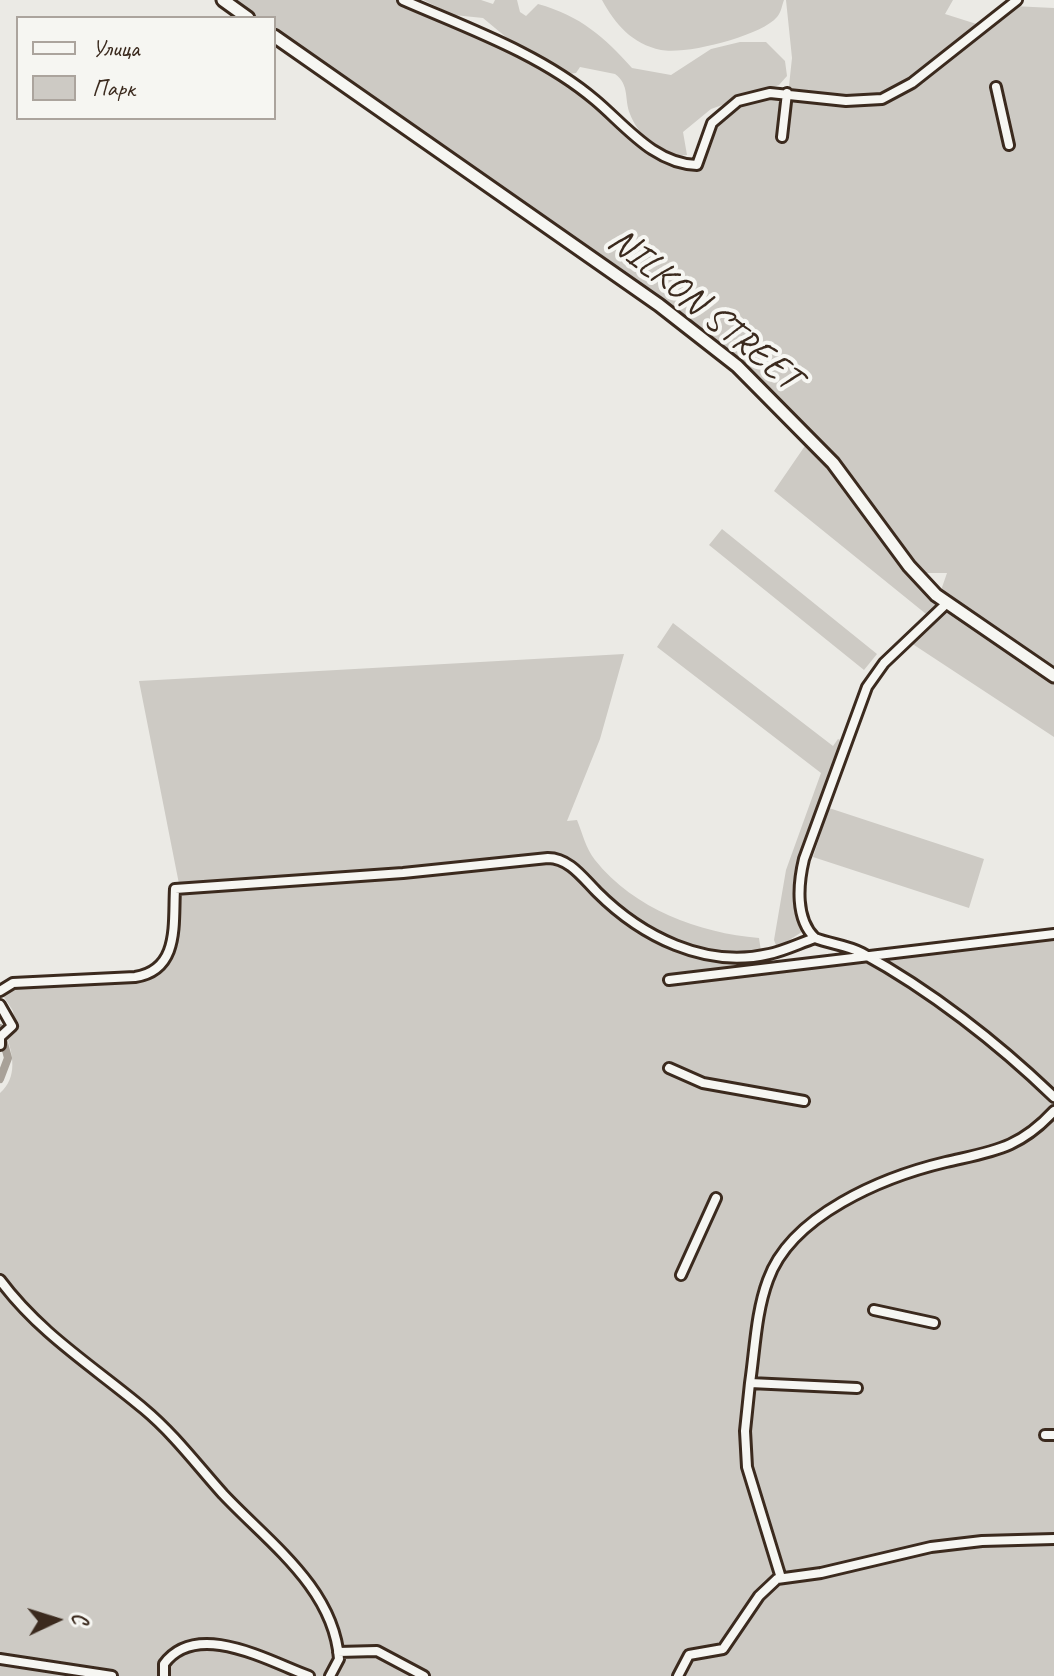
<!DOCTYPE html>
<meta charset="utf-8">
<style>
body{margin:0}
#map{position:relative;width:1054px;height:1676px;overflow:hidden;background:#ebeae5;font-family:Caveat,sans-serif}
canvas{display:block}
.legend{position:absolute;left:16px;top:16px;width:260px;height:104px;box-sizing:border-box;background:#f6f6f2;border:2px solid #aba49d;margin:0;padding:10px 14px;list-style:none;font-size:24px;color:#3b2a1e}
.legend li{display:flex;align-items:center;gap:16px;height:40px}
.legend b{width:40px;border:2px solid #aba49d}
.north{position:absolute;left:16px;top:1580px;width:80px;height:80px;-webkit-text-stroke:6px #f6f6f2;paint-order:stroke;rotate:86deg;font-size:22px;font-weight:700;line-height:32px;text-align:center;color:#3b2a1e}
.north::after{content:'';display:block;margin:auto;width:28px;height:36px;background:#3b2a1e;clip-path:polygon(50% 0,100% 100%,50% 72%,0 100%)}
</style>
<div id="map">
<canvas width="1054" height="1676"></canvas>
<ul class="legend">
<li><b style="height:10px;background:#f6f6f2"></b>Улица</li>
<li><b style="height:22px;background:#cdcac4"></b>Парк</li>
</ul>
<div class="north">С</div>
</div>
<script>
const ctx = document.querySelector('canvas').getContext('2d');
ctx.lineJoin = 'round';
function paint(path, color) { ctx.fillStyle = color; ctx.fill(path, 'evenodd'); }
function strokePath(path, color, width, dash) { ctx.strokeStyle = color; ctx.lineWidth = width; ctx.lineCap = dash ? 'butt' : 'round'; ctx.setLineDash(dash || []); ctx.stroke(path); }
function write(font, color, halo, rows, align = 'center') {
  ctx.font = font + ' Caveat,sans-serif'; ctx.lineWidth = 8; ctx.setLineDash([]); ctx.textBaseline = 'middle'; ctx.strokeStyle = halo; ctx.fillStyle = color; for (const [text, x, y, turn = 0] of rows) {
    ctx.save(); ctx.translate(x, y); ctx.rotate((+turn || 0) * Math.PI / 180); ctx.textAlign = isNaN(turn) ? turn : align; if (halo) ctx.strokeText(text, 0, 0); ctx.fillText(text, 0, 0); ctx.restore();
  }
}
paint(new Path2D(`
 M233,0H396L464,33L482,35L575,86L666,163L684,167L697,165L712,123L749,97L788,95L792,58L786,0H953L945,14L986,27L1012,6L1054,8V671L939,596L947,573H923L837,461L757,377L638,285L274,29V18H259Z
 M423,0H481L493,4L495,0H517L520,12L526,16L538,4C581,16 604,37 632,68L671,75L711,49L740,42H766L785,61L787,76L779,85L711,109L683,132L687,155C663,159 638,136 630,114C624,99 630,85 615,74L580,67L576,73L569,74L525,53L483,18L454,15Z
 M602,0H784C782,5 781,13 777,17C761,36 686,55 661,50C632,44 615,24 602,0Z
 M809,440C859,504 908,574 971,626C995,647 1027,662 1054,679V737L908,641L931,618L774,491Z
 M722,529L877,654L864,670L709,545Z
 M673,623L833,746L838,739L845,742L799,868L802,906L808,928L777,948L774,940L786,870L821,773L657,647Z
 M624,654L600,739L567,821L577,820C582,832 586,849 595,860C634,909 699,933 759,938L763,964L1054,936V1676H0V1093C18,1077 13,1055 6,1034L15,1026L13,1011L2,994L4,987L145,976C188,955 168,926 180,889L139,681Z
 M829,808L984,859L969,908L813,857Z`), '#cdcac4');
strokePath(new Path2D(`
 M0,1028L8,1058L0,1079`), '#a8a198', 8);
const street = new Path2D(`
 M403,0C467,28 541,54 595,100C625,125 654,164 697,165L712,123L738,101L770,93L846,101L882,99L912,83L1017,0
 M996,87L1009,145
 M782,137L787,93
 M946,604L884,663L867,687L804,859C798,884 795,919 815,938C830,944 847,945 862,953C930,990 998,1043 1054,1097
 M669,980L1054,934
 M0,991L13,983L135,977C180,970 173,924 175,889L403,873L548,858C569,858 583,878 597,892C641,936 705,969 769,954C784,951 800,943 815,938
 M0,1005L12,1026L0,1037V1045
 M669,1068L703,1083L804,1101
 M681,1275L716,1198
 M0,1280C40,1334 94,1367 144,1409C174,1434 197,1465 223,1494C268,1542 334,1588 339,1659L330,1676
 M874,1310L934,1323
 M750,1383C755,1349 756,1312 768,1280C791,1215 883,1177 946,1162C993,1151 1019,1149 1054,1111
 M1045,1435H1054
 M781,1578L747,1467L745,1431L750,1383L857,1388
 M338,1652L377,1651L424,1676
 M0,1659L112,1676
 M164,1676V1664C197,1619 270,1662 309,1676
 M678,1676L689,1655L723,1649L759,1596L777,1579L821,1573L931,1547L982,1541L1054,1539`);
const secondary = new Path2D(`
 M223,0L248,18
 M274,36L659,305L737,366L833,463L909,566L936,595L1054,676`);
strokePath(street, '#3b2a1e', 14);
strokePath(secondary, '#3b2a1e', 17);
strokePath(street, '#f6f6f2', 8);
strokePath(secondary, '#f6f6f2', 11);
write('38px', '#3b2a1e', '#f6f6f2', [
 ["NILKON STREET",704,310,39]
]);
</script>
